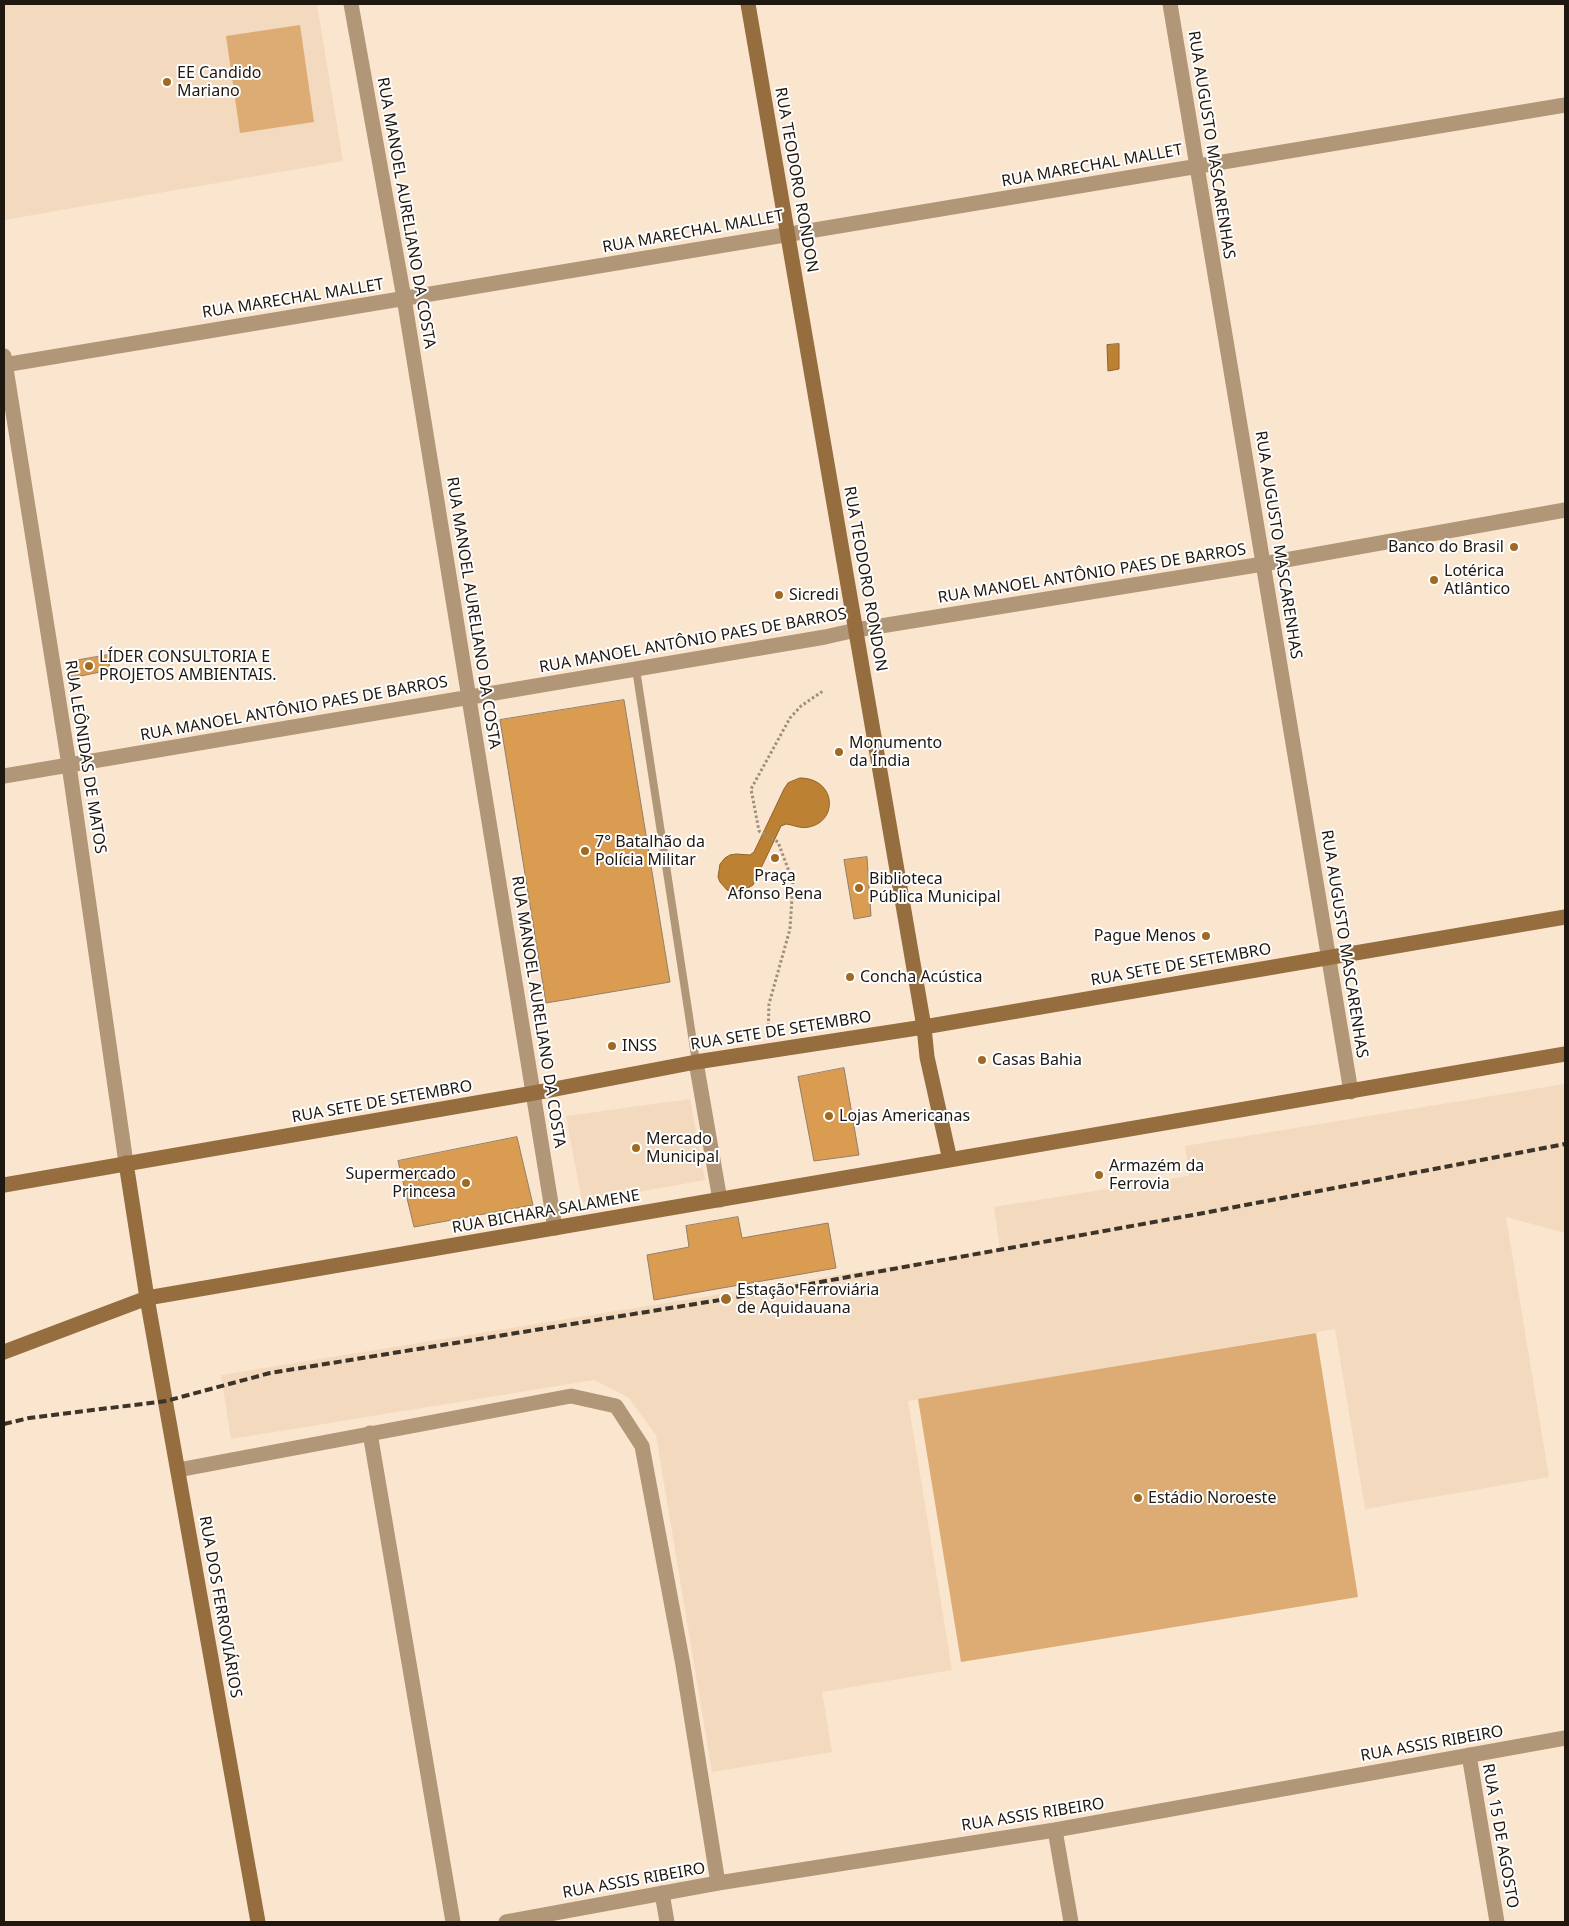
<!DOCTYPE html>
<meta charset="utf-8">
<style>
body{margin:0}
#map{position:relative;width:1569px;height:1926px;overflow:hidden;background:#fae5cf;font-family:"Noto Sans",sans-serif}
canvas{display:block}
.frame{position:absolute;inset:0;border:5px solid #1f1810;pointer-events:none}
</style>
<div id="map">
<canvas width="1569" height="1926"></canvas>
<div class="frame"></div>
</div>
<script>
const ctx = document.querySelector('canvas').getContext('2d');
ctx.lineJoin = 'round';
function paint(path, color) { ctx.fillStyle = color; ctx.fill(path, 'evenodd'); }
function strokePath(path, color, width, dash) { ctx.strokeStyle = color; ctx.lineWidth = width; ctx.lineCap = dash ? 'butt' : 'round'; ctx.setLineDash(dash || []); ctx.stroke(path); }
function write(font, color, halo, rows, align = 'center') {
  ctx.font = font + ' "Noto Sans",sans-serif'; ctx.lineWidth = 4; ctx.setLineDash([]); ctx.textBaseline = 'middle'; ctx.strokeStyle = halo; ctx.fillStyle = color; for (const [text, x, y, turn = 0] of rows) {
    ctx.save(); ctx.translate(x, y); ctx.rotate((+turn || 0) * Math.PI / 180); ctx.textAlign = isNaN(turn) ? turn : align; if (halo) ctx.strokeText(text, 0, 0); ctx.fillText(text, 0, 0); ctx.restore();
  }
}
paint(new Path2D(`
 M4,4H317L343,161L4,220Z
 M1565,1084V1233L1506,1217L1549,1477L1365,1509L1335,1329L908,1401L952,1670L822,1692L832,1752L712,1772L656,1435L628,1397L594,1380L231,1439L221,1375L1000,1249L994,1207L1189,1176L1185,1146Z
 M690,1099L705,1180L582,1202L566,1116Z`), '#f3d9bd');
paint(new Path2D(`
 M300,25L314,122L240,133L226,36Z
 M1316,1333L1358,1597L961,1662L918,1399Z`), '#ddac74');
const water = new Path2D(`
 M1119,344V369L1108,371L1107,345Z
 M800,778C836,778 839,821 809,827C800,829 794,825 786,824L781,826L753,885L743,891L736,893L727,890L720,882L718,877L720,864L725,858L730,855L736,854L750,855L754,852L784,789L788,783Z`);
paint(water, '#bd8133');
strokePath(water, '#8e6228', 1);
const building = new Path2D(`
 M108,655L110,670L71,678L68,662Z
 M624,700L670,982L546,1003L500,720Z
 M867,857L871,916L854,919L844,860Z
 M844,1068L859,1155L814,1161L798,1077Z
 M517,1137L533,1205L414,1227L398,1161Z
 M738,1217L742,1238L828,1223L836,1268L654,1300L647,1255L689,1247L686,1226Z`);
paint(building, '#d99c50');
strokePath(building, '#927f6b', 1);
strokePath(new Path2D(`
 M768,1036L769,1004L790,929L793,882L778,842L759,831L751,789L790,718L801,706L823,691`), '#9e8e7e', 3, [2.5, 2.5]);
strokePath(new Path2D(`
 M636,669L696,1062`), '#b19678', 8);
strokePath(new Path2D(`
 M351,4L404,298L555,1228
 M1170,4L1351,1092
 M4,356L69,765L126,1163
 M4,365L1565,105
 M4,776L825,637L856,630L1263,564L1565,510
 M696,1062L720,1200
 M370,1433L453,1922
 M178,1470L571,1396L616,1406L642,1446L683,1665L718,1883
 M1469,1755L1497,1922
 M1055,1830L1071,1922
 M662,1893L667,1922
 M506,1922L718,1883L1055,1830L1565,1738`), '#b19678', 15);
strokePath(new Path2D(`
 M748,4L924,1027L927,1057L950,1160
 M126,1163L147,1298L258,1922
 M4,1185L534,1093L696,1062L924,1027L1565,917
 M4,1352L147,1298L1565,1054`), '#956d3f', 15);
strokePath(new Path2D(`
 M4,1424L29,1418L166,1401L270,1373L726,1299L1193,1215L1565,1144`), '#3c3329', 4, [8, 4]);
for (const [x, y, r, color] of [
 [167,82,5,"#a06a23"],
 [1514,547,5,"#a06a23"],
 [1434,580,5,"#a06a23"],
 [779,595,5,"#a06a23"],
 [89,666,5,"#a06a23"],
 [839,752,5,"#a06a23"],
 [585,851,5,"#a06a23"],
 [775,858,5,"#a06a23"],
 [859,888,5,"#a06a23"],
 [1206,936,5,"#a06a23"],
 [850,977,5,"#a06a23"],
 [612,1046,5,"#a06a23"],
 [982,1060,5,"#a06a23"],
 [829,1116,5,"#a06a23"],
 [636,1148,5,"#a06a23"],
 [1099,1175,5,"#a06a23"],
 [466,1183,5,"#a06a23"],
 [726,1299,6,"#a06a23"],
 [1138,1498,5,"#a06a23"]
]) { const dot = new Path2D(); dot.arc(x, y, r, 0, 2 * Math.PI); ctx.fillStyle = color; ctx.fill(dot); strokePath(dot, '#fff', 2); }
write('16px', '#1f1810', '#fff', [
 ["EE Candido",177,73],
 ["Mariano",177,91],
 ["Banco do Brasil",1504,547,"right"],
 ["Lotérica",1444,571],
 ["Atlântico",1444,589],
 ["Sicredi",789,595],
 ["LÍDER CONSULTORIA E",99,657],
 ["PROJETOS AMBIENTAIS.",99,675],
 ["Monumento",849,743],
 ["da Índia",849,761],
 ["7° Batalhão da",595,842],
 ["Polícia Militar",595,860],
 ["Praça",775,876,"center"],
 ["Afonso Pena",775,894,"center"],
 ["Biblioteca",869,879],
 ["Pública Municipal",869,897],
 ["Pague Menos",1196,936,"right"],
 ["Concha Acústica",860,977],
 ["INSS",622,1046],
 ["Casas Bahia",992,1060],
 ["Lojas Americanas",839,1116],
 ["Mercado",646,1139],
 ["Municipal",646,1157],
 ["Armazém da",1109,1166],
 ["Ferrovia",1109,1184],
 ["Supermercado",456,1174,"right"],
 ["Princesa",456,1192,"right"],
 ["Estação Ferroviária",737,1290],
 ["de Aquidauana",737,1308],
 ["Estádio Noroeste",1148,1498]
], 'left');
write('16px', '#1f1810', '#fff', [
 ["RUA AUGUSTO MASCARENHAS",1211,145,81],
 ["RUA MARECHAL MALLET",1092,166,-10],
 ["RUA TEODORO RONDON",796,180,80],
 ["RUA MANOEL AURELIANO DA COSTA",406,213,80],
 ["RUA MARECHAL MALLET",693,232,-10],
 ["RUA MARECHAL MALLET",293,299,-9],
 ["RUA AUGUSTO MASCARENHAS",1278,545,81],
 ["RUA MANOEL ANTÔNIO PAES DE BARROS",1092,574,-9],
 ["RUA TEODORO RONDON",865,579,80],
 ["RUA MANOEL AURELIANO DA COSTA",473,613,81],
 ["RUA MANOEL ANTÔNIO PAES DE BARROS",693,641,-10],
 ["RUA MANOEL ANTÔNIO PAES DE BARROS",294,709,-10],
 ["RUA LEÔNIDAS DE MATOS",85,757,81],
 ["RUA AUGUSTO MASCARENHAS",1344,944,81],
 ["RUA SETE DE SETEMBRO",1181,965,-10],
 ["RUA MANOEL AURELIANO DA COSTA",538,1012,81],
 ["RUA SETE DE SETEMBRO",781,1031,-9],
 ["RUA SETE DE SETEMBRO",382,1102,-10],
 ["RUA BICHARA SALAMENE",546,1212,-10],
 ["RUA DOS FERROVIÁRIOS",220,1607,80],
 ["RUA ASSIS RIBEIRO",1432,1744,-10],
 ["RUA ASSIS RIBEIRO",1033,1815,-9],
 ["RUA 15 DE AGOSTO",1500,1836,80],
 ["RUA ASSIS RIBEIRO",634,1881,-10]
]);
</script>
